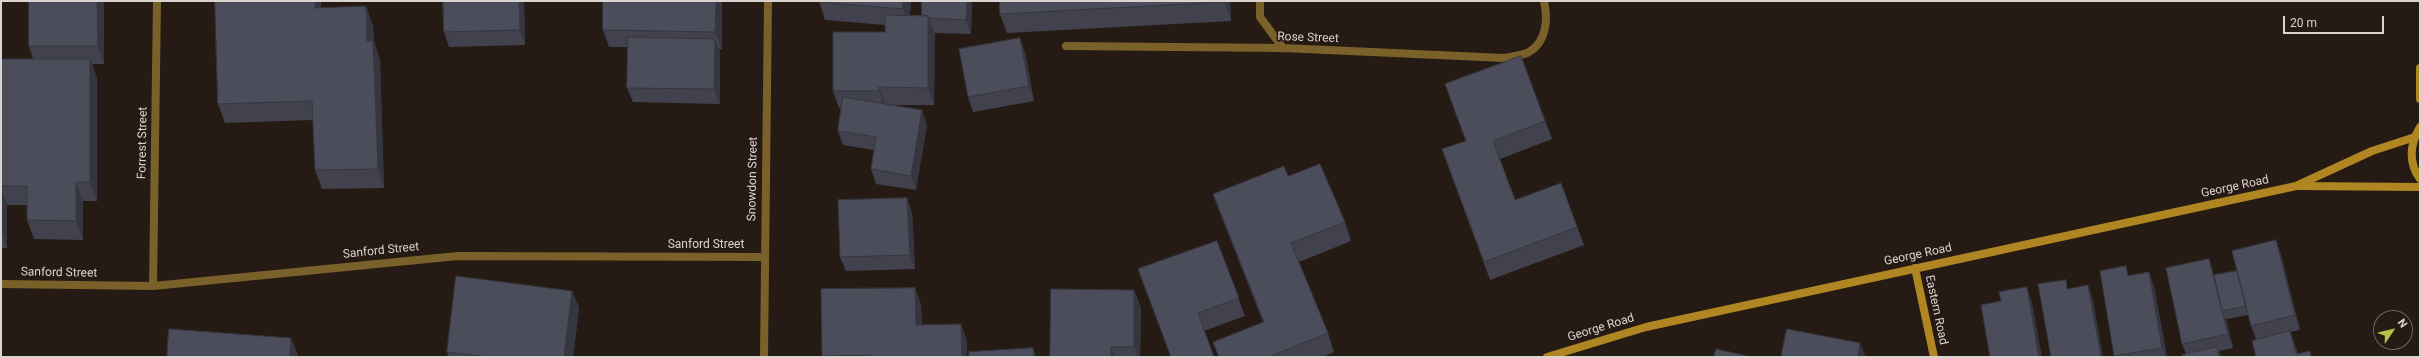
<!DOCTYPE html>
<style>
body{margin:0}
#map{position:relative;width:2421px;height:358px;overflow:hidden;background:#261a15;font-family:Roboto,sans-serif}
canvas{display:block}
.frame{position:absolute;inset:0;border:2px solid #dbd3cf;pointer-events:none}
.north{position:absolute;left:2373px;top:310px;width:40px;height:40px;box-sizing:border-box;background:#261a15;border:1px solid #6e645f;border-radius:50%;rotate:55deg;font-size:11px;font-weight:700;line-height:16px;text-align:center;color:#dbd3cf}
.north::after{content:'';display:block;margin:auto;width:14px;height:18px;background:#bac045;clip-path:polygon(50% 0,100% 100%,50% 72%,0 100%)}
.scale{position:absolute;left:2283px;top:16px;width:101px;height:18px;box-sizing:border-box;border:2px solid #dbd3cf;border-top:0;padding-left:5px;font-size:12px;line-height:14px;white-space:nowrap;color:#dbd3cf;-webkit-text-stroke:3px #261a15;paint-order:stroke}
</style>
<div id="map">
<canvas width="2421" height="358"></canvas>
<div class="frame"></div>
<div class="north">N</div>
<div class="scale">20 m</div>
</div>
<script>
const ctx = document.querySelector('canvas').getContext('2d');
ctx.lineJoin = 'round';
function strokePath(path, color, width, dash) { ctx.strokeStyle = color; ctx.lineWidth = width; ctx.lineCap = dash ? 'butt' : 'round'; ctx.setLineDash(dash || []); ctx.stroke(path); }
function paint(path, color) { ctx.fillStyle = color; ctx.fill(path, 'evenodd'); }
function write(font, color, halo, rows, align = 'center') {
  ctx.font = font + ' Roboto,sans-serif'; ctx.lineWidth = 3.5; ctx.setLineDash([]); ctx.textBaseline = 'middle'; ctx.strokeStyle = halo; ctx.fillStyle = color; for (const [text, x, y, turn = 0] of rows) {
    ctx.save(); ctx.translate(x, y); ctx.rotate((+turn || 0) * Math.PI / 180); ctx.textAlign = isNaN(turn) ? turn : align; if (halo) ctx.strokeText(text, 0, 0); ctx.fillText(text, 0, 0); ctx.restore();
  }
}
strokePath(new Path2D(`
 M1260,1V17L1283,48
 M1066,46L1283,48L1504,58C1512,56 1522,56 1529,52C1547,42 1548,18 1544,1
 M1,284L153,286L458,256L764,257
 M153,286L157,1
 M764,357L768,1`), '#7a6129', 8);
strokePath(new Path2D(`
 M2420,68V99
 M2420,127C2410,144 2408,162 2420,179
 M2299,186L2420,187
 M1915,268L1934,357
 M1547,357L1646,327L2296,186L2372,151L2415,137`), '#b08622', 8);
paint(new Path2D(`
 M104,1V64H92L97,78V201H83V240L34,239L27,220V205H7V248H1V59H33L29,46Z
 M524,1L525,45L449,47L444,32Z
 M722,1V49H719L720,53V104L633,102L627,88L628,47H609L603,30Z
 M819,1H911L910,15H922V1H972L971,34L935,33L934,105H888L927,125L916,190L876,184L871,169L874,150L843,145L838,131L841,108H839L833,91L885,32V25L825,20Z
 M1000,1H1230L1231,21L1007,33L1000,14Z
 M366,6L373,26L374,42L380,60L384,188L322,189L315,170L313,120L225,123L218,104L322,8Z
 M1025,52L1034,101L973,112L968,97Z
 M1521,56L1552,139L1500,159L1515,200L1561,183L1584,245L1490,280L1442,149L1466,141Z
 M1213,194L1345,222L1351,241L1299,262L1328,333L1334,352L1323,357H1219L1213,342L1263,322L1220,213Z
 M912,212L915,269L846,271L840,257Z
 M2276,240L2281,255L2300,330L2290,332L2295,345L2298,354L2312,357H2256V339L2251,326L2248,315L2226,319L2233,348L2219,351L2221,357H2182L2186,354L2182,344L2214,275L2237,271Z
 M1217,241L1245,316L1204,331L1138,269Z
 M2100,271L2130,275L2149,272L2154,287L2167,357H2115Z
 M915,288L921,305L922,325L967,341V357H823L822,356Z
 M1134,290L1141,308L1140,357H1050Z
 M572,291L579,308L573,357H449L447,352Z`), '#41424d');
paint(new Path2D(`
 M97,1H104V64L98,46Z
 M315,1H321L322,27L315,8Z
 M519,1H524L525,45L520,30Z
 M716,1H722V49L715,32Z
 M903,1H911L909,27L903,9Z
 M967,1H972L971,34L966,20Z
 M1224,1H1230L1231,21Z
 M366,6L373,26L374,42L380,60L384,188L378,169L367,41Z
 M928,16L935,33L934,105L928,88Z
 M1020,38L1025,52L1034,101L1029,86Z
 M715,39L720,53V104L714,89Z
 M90,59L97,78V201L90,182Z
 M879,87L885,105V109L879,91Z
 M922,110L927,125L916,190L911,176Z
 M76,182L83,201V240L76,221Z
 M1,188L7,205V248L1,230Z
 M907,198L912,212L915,269L910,255Z
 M2276,240L2281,255L2300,330L2295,315Z
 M2209,259L2214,274L2223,311H2222L2226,319L2233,348L2228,334Z
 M2149,272L2154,287L2167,357H2166L2162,348Z
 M2088,285L2093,300L2103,357H2101Z
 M2027,287L2032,302L2042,357H2039Z
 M915,288L921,305L922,342L916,325Z
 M1134,290L1141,308L1140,357H1138L1134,347Z
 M572,291L579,308L573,357H564Z
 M961,324L967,341V357H962Z
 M2290,331L2295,345L2298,357H2297Z
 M291,338L298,355V357H290Z
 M1860,343L1866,357H1858Z
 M1111,347L1115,357H1111Z
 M1033,348L1036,357H1034Z`), '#35363f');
const building = new Path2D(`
 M29,1H97L98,46H29Z
 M215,1H315V8L366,6L367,41H373L378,169L315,170L312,101L218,104Z
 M443,1H519L520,30L444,32Z
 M603,1H716L715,32L603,30Z
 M819,1H903V9L819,2Z
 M922,1H967L966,20L930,18L928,16L922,15Z
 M1000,1H1224V2L1000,14Z
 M885,15L928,16V88L879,87V91H833V32H885Z
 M628,37L715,39L714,89L627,88Z
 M1020,38L1029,86L968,97L959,49Z
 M1521,56L1545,121L1493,141L1515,200L1561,183L1577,227L1484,262L1442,149L1466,141L1445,84Z
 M1,59H90V182H76V221L27,220V186H1Z
 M843,97L922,110L911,176L871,169L876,137L838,131Z
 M1320,164L1345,222L1291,243L1328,333L1271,356L1272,357H1219L1213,342L1264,322L1213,194L1284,166L1288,176Z
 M907,198L910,255L840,257L838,200Z
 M2276,240L2295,315L2251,326L2232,251Z
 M1217,241L1239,298L1198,313L1214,357H1171L1138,269Z
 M2209,259L2228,334L2182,344L2166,268Z
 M2126,266L2128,276L2149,272L2162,348L2114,356L2100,271Z
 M2237,271L2246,306L2222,311L2214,275Z
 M456,276L572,291L564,357H489L447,352Z
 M2066,280L2067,289L2088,285L2101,357H2051L2038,284Z
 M2027,287L2039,357H1990L1981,305L2001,301L1999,292Z
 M915,288L916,325L961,324L962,357H870V355L822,356L821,289Z
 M1051,289L1134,290V347H1111V357H1050Z
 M169,329L291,338L290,357H167Z
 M1787,329L1860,343L1858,357H1781Z
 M2290,331L2296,354L2310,351L2311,357H2256L2252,341Z
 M2217,347L2219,357H2182V355Z
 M1033,348L1034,357H969V352Z
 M1716,349L1752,357H1714Z`);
paint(building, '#4c4d5a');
strokePath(building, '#35363f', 1);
write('12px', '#dbd3cf', '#261a15', [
 ["Rose Street",1308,38,2],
 ["Forrest Street",143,143,-89],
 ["Snowdon Street",753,179,-89],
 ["George Road",2235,187,-12],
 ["Sanford Street",706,245],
 ["Sanford Street",381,251,-6],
 ["George Road",1918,255,-12],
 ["Sanford Street",59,273,1],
 ["Eastern Road",1936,310,78],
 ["George Road",1601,328,-17]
]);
</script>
